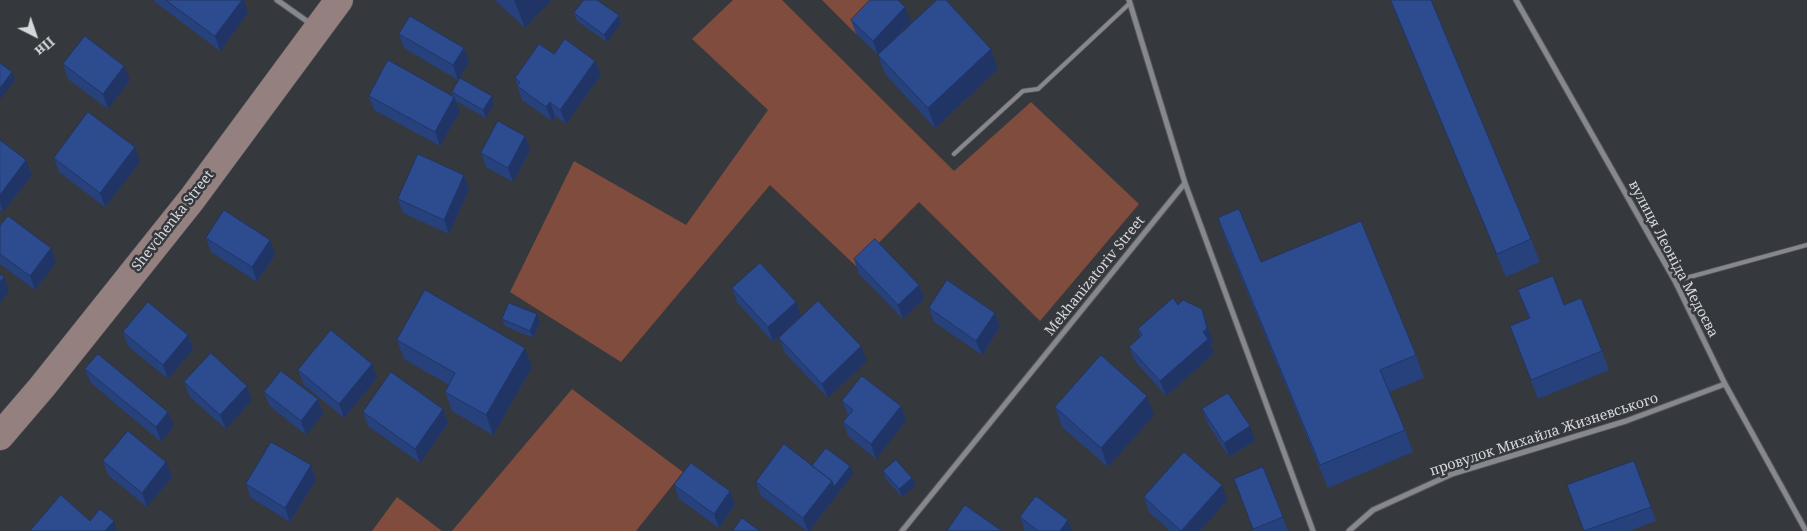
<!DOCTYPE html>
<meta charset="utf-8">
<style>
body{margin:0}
#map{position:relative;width:1807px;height:531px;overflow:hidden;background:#35383d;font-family:"Noto Serif",serif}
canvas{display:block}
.north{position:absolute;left:10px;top:10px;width:50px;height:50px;-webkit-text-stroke:4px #35383d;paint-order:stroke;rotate:139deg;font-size:14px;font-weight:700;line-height:20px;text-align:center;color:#d5d7da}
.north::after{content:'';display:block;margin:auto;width:18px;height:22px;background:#d5d7da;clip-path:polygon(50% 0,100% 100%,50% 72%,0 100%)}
</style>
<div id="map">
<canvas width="1807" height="531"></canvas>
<div class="north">Пн</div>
</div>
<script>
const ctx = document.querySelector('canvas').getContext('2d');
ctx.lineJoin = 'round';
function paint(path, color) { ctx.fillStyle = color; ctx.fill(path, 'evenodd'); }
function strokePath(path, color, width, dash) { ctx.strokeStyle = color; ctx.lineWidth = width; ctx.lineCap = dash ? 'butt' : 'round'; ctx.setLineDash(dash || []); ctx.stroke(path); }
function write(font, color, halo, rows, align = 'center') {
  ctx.font = font + ' "Noto Serif",serif'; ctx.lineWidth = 5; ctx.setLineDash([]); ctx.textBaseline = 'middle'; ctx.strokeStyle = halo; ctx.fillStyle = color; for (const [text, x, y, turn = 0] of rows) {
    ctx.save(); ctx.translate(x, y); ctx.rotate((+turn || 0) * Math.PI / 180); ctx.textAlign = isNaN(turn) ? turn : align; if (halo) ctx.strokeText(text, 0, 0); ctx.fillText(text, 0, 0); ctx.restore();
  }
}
paint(new Path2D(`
 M733,0H782L954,171L1031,102L1139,204L1040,321L919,202L856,266L770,185L621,362L510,292L574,161L686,225L768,110L692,39Z
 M822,0H888L889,1L856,34Z
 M572,389L683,472L636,531H452Z
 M397,497L442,531H372Z`), '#804c3d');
const lane = new Path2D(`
 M954,154L1023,91L1038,89L1130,3
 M1675,281L1807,245`);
const street = new Path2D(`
 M277,0L311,24
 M1516,0L1675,281L1725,384L1806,531
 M1185,183L1313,531
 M902,531L1185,183L1129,0
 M1349,531L1373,510L1452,474L1626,421L1725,384`);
const secondary = new Path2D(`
 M0,436L42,387L192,199L339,0`);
strokePath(lane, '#54565b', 5.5);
strokePath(street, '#54565b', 7);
strokePath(secondary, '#54565b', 29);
strokePath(lane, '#86888e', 4);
strokePath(street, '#86888e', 5);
strokePath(secondary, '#94807e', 28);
paint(new Path2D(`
 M154,0H244L248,13L220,51L155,2Z
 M495,0H551L525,28Z
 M1390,0H1431L1531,239L1540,262L1506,277Z
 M574,13L619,15L621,23L607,42L577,21Z
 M851,20L911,22L885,48L998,69L935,128L885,74L878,55L856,34Z
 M399,34L469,62L458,80L404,48Z
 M554,54L595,61L601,75L566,124L555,116L552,121L522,100L517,86V85L515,78Z
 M63,64L130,80L108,109L68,79Z
 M452,92L494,104L486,118L456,101L460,111L440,146L374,110L369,96H453Z
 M525,136L530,150L513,182L486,167L481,153Z
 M0,140L26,160L32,175L3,212L0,210Z
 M54,158L140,162L105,207L59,172Z
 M464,175L469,189L449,234L403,213L398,199Z
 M1218,218L1261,262L1416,355L1424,378L1389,392L1405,430L1413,452L1328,488L1226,241Z
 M0,226L56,263L35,290L0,264Z
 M206,238L275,255L257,282L211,252Z
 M854,259L919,285L924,299L903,319L859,274Z
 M732,288L796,302L801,316L773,342L737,302Z
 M1518,290L1564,305L1602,351L1609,370L1538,399L1510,326L1529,318Z
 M1178,305L1202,309L1213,342L1210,344L1214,353L1166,396L1135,361L1129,347L1140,337L1138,329Z
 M929,308L995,313L1000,327L982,355L934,322Z
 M502,319L540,322L533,338L505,326Z
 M123,332L188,335L193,349L168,379L128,346Z
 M779,338L867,361L828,398L785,353Z
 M397,340L532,367L493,435L452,411L445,392L449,385L404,359Z
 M85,369L174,426L161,442L91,383Z
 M298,370L377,378L344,418L304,385Z
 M184,382L247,386L252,400L226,429L190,397Z
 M264,392L318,399L323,414L306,435L270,406Z
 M842,401L901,406L906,421L876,459L848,436L843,422L848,416Z
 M1055,407L1154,415L1108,467L1062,427Z
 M1202,409L1255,441L1229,457L1208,424Z
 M363,412L448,423L420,463L368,426Z
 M103,461L166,462L172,477L147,507L108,475Z
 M1634,461L1656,521L1629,531H1584Z
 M812,466L853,474L809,531H807L761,496L756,482Z
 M883,471L912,478L915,486L902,497L886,479Z
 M1234,479L1283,517L1288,531H1254Z
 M316,480L290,522L251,498L246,484Z
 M674,485L735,505L719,528L679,499Z
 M1144,497L1227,500L1200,531H1170L1149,512Z
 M1020,517L1072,531H1025Z`), '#27417c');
paint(new Path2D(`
 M242,0H244L248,13L220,51L215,36Z
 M514,0H551L525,28Z
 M905,7L911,22L878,55L873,41Z
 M619,15L621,23L607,42L604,35Z
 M464,48L469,62L458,80L453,65Z
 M991,49L998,69L935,128L928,108Z
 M595,61L601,75L566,124L560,110Z
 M124,66L130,80L108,109L103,94Z
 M12,72L15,80L0,99V88Z
 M492,96L494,104L486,118L483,110Z
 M454,97L460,111L440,146L435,132Z
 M550,102L555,116L552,121L546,107Z
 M525,136L530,150L513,182L508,168Z
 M135,147L140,162L105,207L100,193Z
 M26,160L32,175L3,212L0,203V195Z
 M464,175L469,189L449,234L444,220Z
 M270,240L275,255L257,282L252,267Z
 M51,248L56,263L35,290L30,276Z
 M4,277L9,291L0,303V282Z
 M919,285L924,299L903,319L898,305Z
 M796,302L801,316L773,342L768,327Z
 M1202,309L1213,342L1210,344L1214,353L1166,396L1160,381L1203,332Z
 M995,313L1000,327L982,355L976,341Z
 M537,314L540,322L533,338L530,331Z
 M188,335L193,349L168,379L163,365Z
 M861,346L867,361L828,398L822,384Z
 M525,348L532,367L493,435L486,415Z
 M372,364L377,378L344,418L339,404Z
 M247,386L252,400L226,429L220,415Z
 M1147,396L1154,415L1108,467L1101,448Z
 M318,399L323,414L306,435L301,421Z
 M901,406L906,421L876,459L871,444Z
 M443,409L448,423L420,463L415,449Z
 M168,412L174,426L161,442L156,427Z
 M1250,426L1255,441L1229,457L1224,443Z
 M166,462L172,477L147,507L142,493Z
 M311,465L316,480L290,522L285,508Z
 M850,466L853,474L809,531H808L803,518L832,481Z
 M912,478L915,486L902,497L899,489Z
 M1222,485L1227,500L1200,531H1182Z
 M730,491L735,505L719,528L714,514Z
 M1068,520L1072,531H1060Z
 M114,521L117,531H105Z`), '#203565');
const building = new Path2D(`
 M166,0H242L215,36Z
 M584,0H597L619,15L604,35L574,13Z
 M870,0H898L905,7L873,41L851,20Z
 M937,0H946L991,49L928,108L878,55Z
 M1391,0H1431L1531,239L1497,254Z
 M410,16L464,48L453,65L399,34Z
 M85,36L124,66L103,94L63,64Z
 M565,39L595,61L560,110L550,102L546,107L517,86L520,82L515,78L539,44L554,54Z
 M388,60L454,97L435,132L369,96Z
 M0,63L12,72L0,88Z
 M460,78L492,96L483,110L452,92Z
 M88,112L135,147L100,193L54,158Z
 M498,121L525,136L508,168L481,153Z
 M0,140L26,160L0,195Z
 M418,154L464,175L444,220L398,199Z
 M1239,209L1261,262L1361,221L1416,355L1380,370L1405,430L1320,465L1218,218Z
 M224,210L270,240L252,267L206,238Z
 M8,216L51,248L30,276L0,254V226Z
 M875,239L919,285L898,305L854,259Z
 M760,263L796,302L768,327L732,288Z
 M0,274L4,277L0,282Z
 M1553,276L1564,305L1581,298L1602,351L1531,380L1510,326L1530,318L1518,290Z
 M947,280L995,313L976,341L929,308Z
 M425,290L525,348L486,415L445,392L455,373L397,340Z
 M1173,298L1178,305L1183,300L1202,309L1207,328L1203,332L1208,339L1160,381L1129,347L1142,335L1138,329Z
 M818,301L861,346L822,384L779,338Z
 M148,302L188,335L163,365L123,332Z
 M509,303L537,314L530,331L502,319Z
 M331,330L372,364L339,404L298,370Z
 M211,353L247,386L220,415L184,382Z
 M98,354L168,412L156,427L85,369Z
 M1101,355L1147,396L1101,448L1055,407Z
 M281,371L318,399L301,421L264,392Z
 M391,372L443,409L415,449L363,412Z
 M862,376L901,406L871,444L843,422L853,410L842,401Z
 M1228,393L1250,426L1224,443L1202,409Z
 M128,431L166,462L142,493L103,461Z
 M271,442L311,465L285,508L246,484Z
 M784,444L832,481L803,518L756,482Z
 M826,448L850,466L834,487L832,481L812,466Z
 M1184,452L1222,485L1181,531L1144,497Z
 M896,460L912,478L899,489L883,471Z
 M1634,461L1651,507L1584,531L1567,485Z
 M691,463L730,491L714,514L674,485Z
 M1263,467L1283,517L1253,529L1234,479Z
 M61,495L90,521L100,509L114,521L105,531H30Z
 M1036,496L1068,520L1060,531H1038L1020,517Z
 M965,505L1002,531H947Z
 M742,518L760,531H733Z`);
paint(building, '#2d4c90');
strokePath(building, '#203565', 1);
write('14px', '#d5d7da', '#35383d', [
 ["Shevchenka Street",173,221,-52],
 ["вулиця Леоніда Медоєва",1673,259,62],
 ["Mekhanizatoriv Street",1095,276,-51],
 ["провулок Михайла Жизневського",1544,435,-18]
]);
</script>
